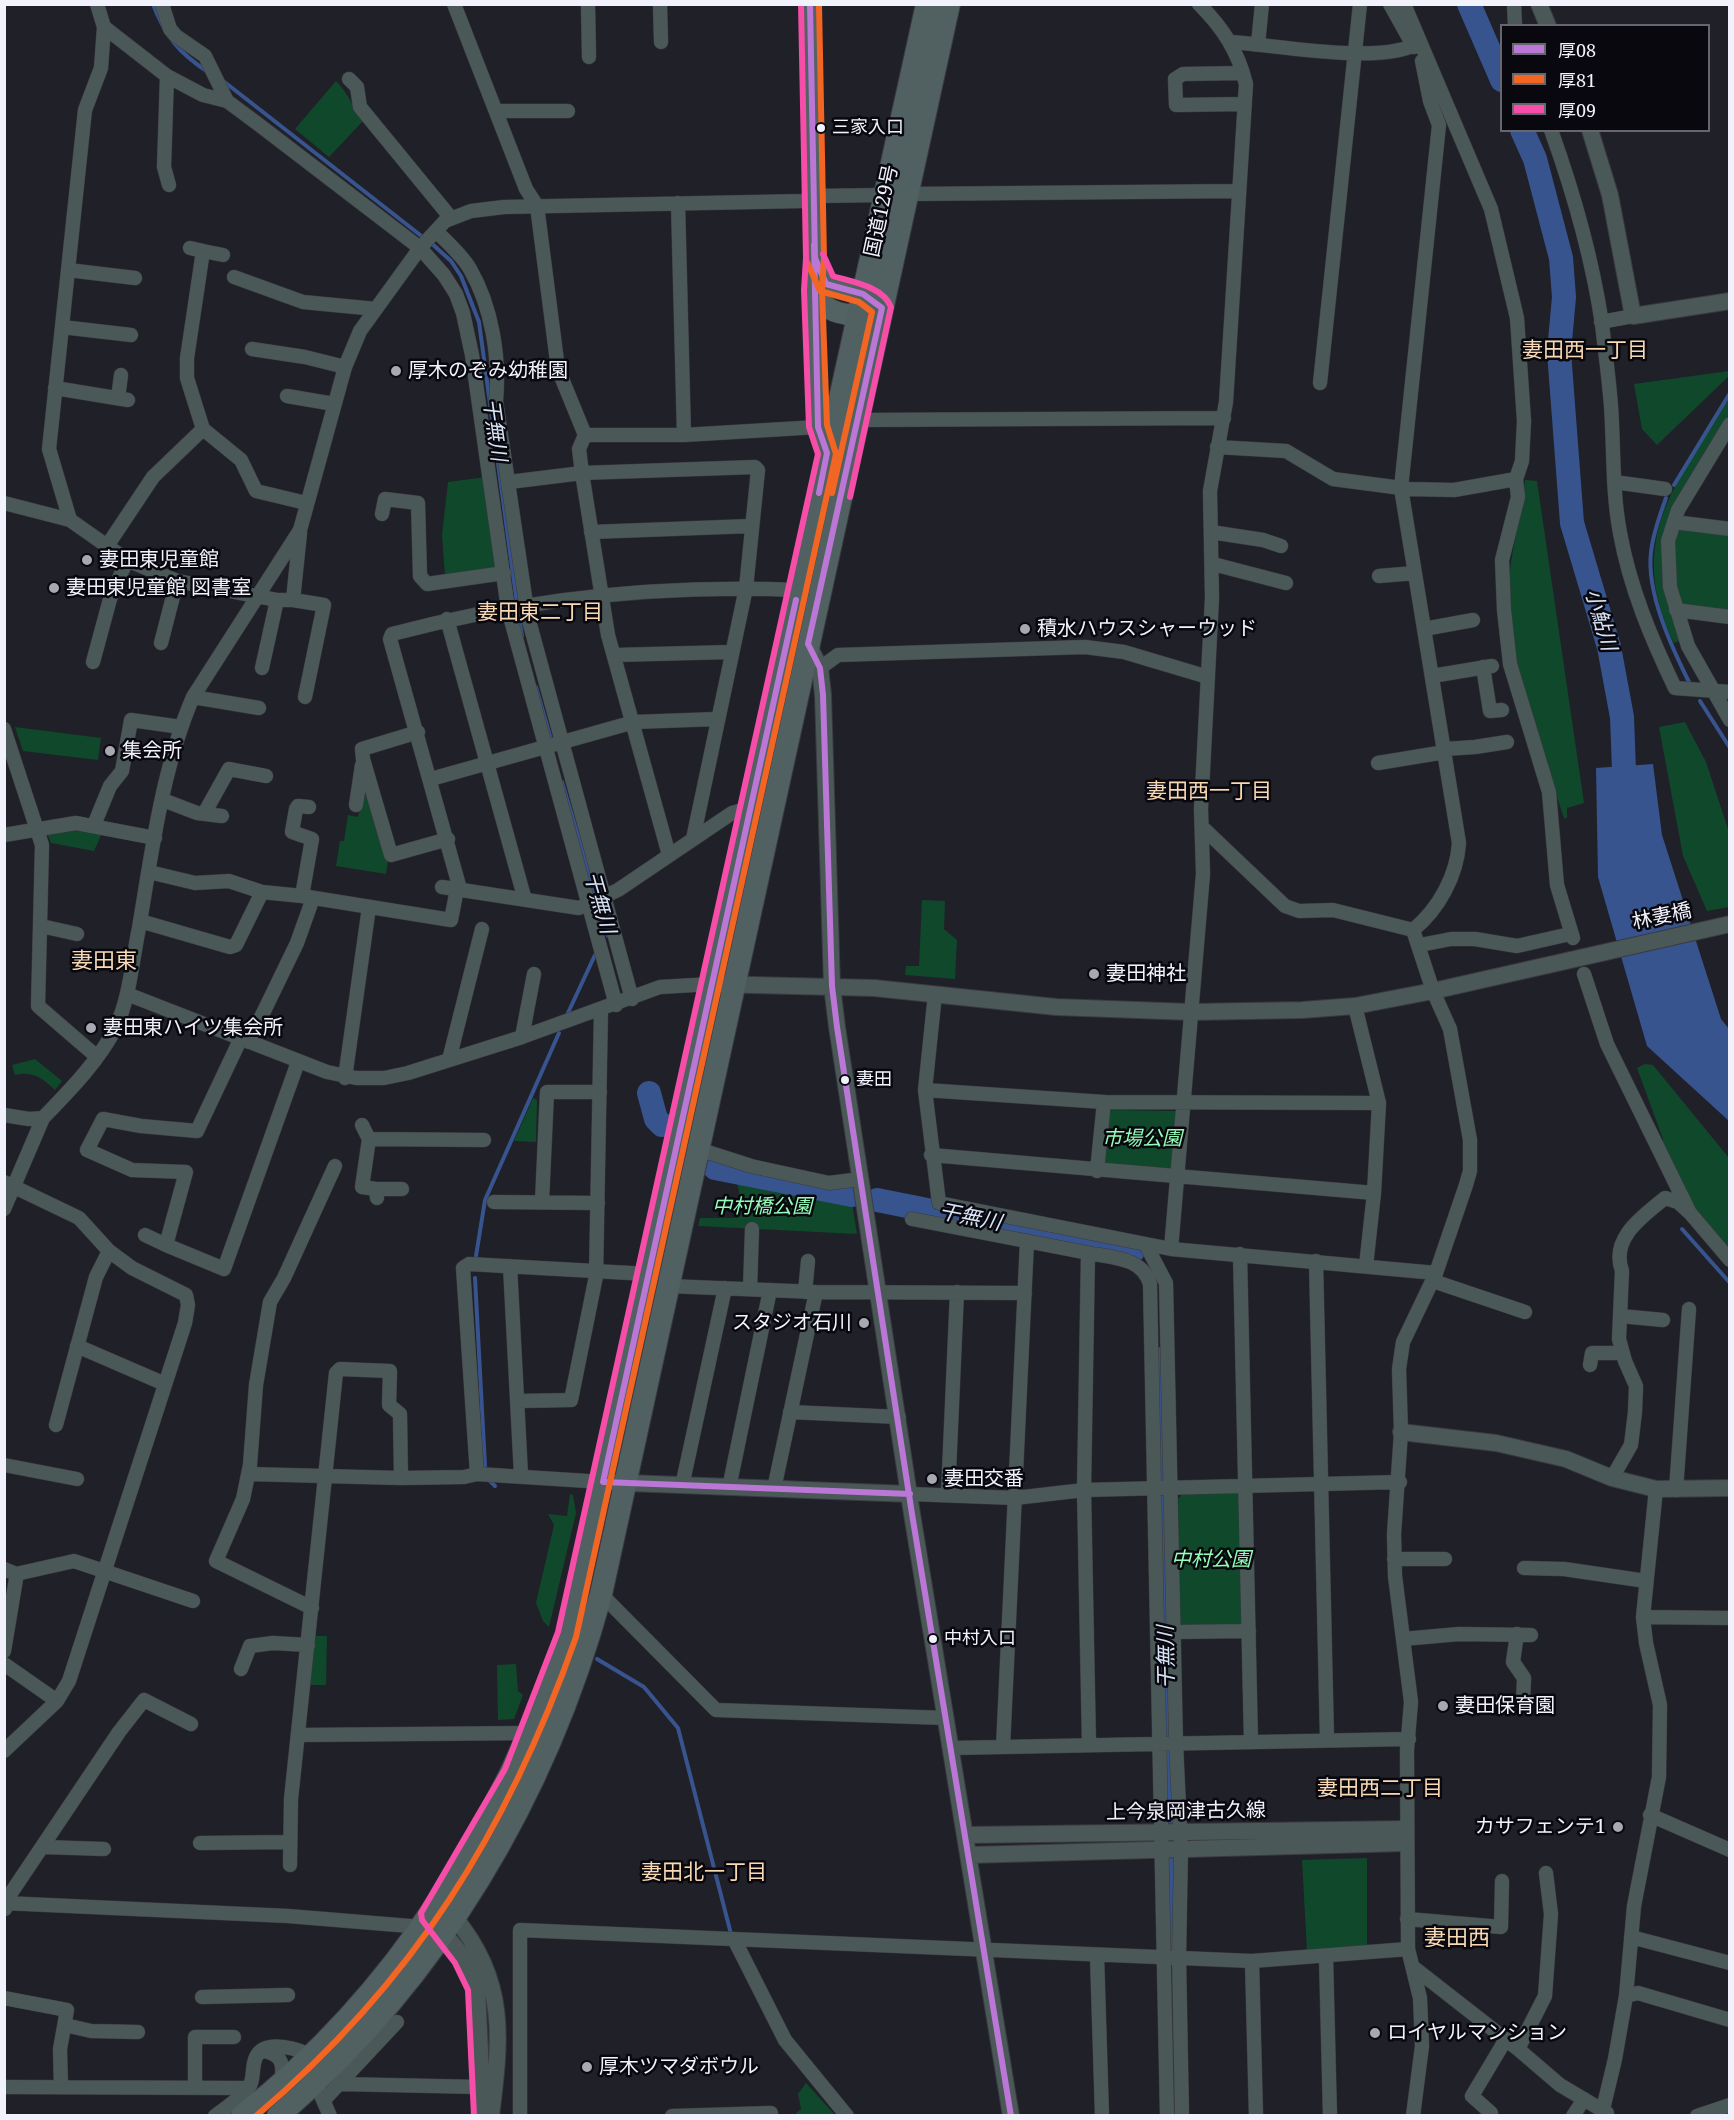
<!DOCTYPE html>
<meta charset="utf-8">
<style>
body{margin:0}
#map{position:relative;width:1734px;height:2120px;overflow:hidden;background:#202028;font-family:"Noto Serif","Noto Sans JP",serif}
canvas{display:block}
.frame{position:absolute;inset:0;border:6px solid #f2f2fd;pointer-events:none}
.legend{position:absolute;left:1500px;top:24px;width:210px;height:108px;box-sizing:border-box;background:#08080e;border:2px solid #66666e;margin:0;padding:8px 10px;list-style:none;font-size:18px;color:#f2f2fd}
.legend li{display:flex;align-items:center;gap:12px;height:30px}
.legend b{width:30px;border:2px solid #66666e}
</style>
<div id="map">
<canvas width="1734" height="2120"></canvas>
<div class="frame"></div>
<ul class="legend">
<li><b style="height:8px;background:#ba77d6"></b>厚08</li>
<li><b style="height:8px;background:#f26522"></b>厚81</li>
<li><b style="height:8px;background:#f54da8"></b>厚09</li>
</ul>
</div>
<script>
const ctx = document.querySelector('canvas').getContext('2d');
ctx.lineJoin = 'round';
function paint(path, color) { ctx.fillStyle = color; ctx.fill(path, 'evenodd'); }
function strokePath(path, color, width, dash) { ctx.strokeStyle = color; ctx.lineWidth = width; ctx.lineCap = dash ? 'butt' : 'round'; ctx.setLineDash(dash || []); ctx.stroke(path); }
function write(font, color, halo, rows, align = 'center') {
  ctx.font = font + ' "Noto Serif","Noto Sans JP",serif'; ctx.lineWidth = 5; ctx.setLineDash([]); ctx.textBaseline = 'middle'; ctx.strokeStyle = halo; ctx.fillStyle = color; for (const [text, x, y, turn = 0] of rows) {
    ctx.save(); ctx.translate(x, y); ctx.rotate((+turn || 0) * Math.PI / 180); ctx.textAlign = isNaN(turn) ? turn : align; if (halo) ctx.strokeText(text, 0, 0); ctx.fillText(text, 0, 0); ctx.restore();
  }
}
paint(new Path2D(`
 M336,81C348,93 353,107 363,121L329,157L295,129Z
 M1729,371V376L1657,445L1642,429L1634,384Z
 M1729,398V416L1684,493L1665,585L1671,615L1682,640L1674,643C1624,539 1677,484 1729,398Z
 M486,477L499,564L494,569L445,576L442,535L448,482Z
 M1525,480L1537,481L1584,803L1567,808V818H1564C1543,752 1509,676 1508,607C1507,564 1520,522 1525,480Z
 M1681,528L1729,535V612L1682,606L1678,602L1673,540L1674,533Z
 M1685,722L1706,762L1729,832V907L1707,911L1683,856L1659,727Z
 M15,727L101,738L98,760L23,751Z
 M363,792L369,793L388,861L386,874L336,866L340,841H344L348,815L358,817Z
 M76,828L102,833L94,851L51,843L47,834Z
 M922,900L945,901L944,929L957,940L955,979L905,975L906,966H919Z
 M35,1059L62,1081L55,1090C42,1078 33,1071 15,1075L12,1065Z
 M1645,1064L1653,1065L1729,1158V1255L1696,1214L1662,1148L1663,1139L1637,1068Z
 M533,1098L537,1100L536,1142L514,1141Z
 M1112,1110L1174,1111L1178,1114L1173,1168L1169,1171L1108,1165L1103,1161L1108,1114Z
 M736,1179L852,1203L857,1234L698,1226L700,1218H738L739,1191Z
 M1185,1491L1236,1492L1241,1498L1244,1621L1237,1628L1185,1627L1179,1622L1178,1499Z
 M570,1494L573,1495L576,1513L549,1627L543,1621L536,1603L554,1525L548,1514L567,1516Z
 M313,1636H327L326,1685H308Z
 M516,1664L518,1691L523,1695L514,1719L498,1720L497,1665Z
 M1367,1858V1947L1307,1951L1302,1860Z
 M806,2083L835,2115H794L801,2109L798,2094Z`), '#10482b');
paint(new Path2D(`
 M1653,764L1662,835L1721,1019L1729,1029V1121L1647,1046L1598,877L1596,768Z`), '#38548e');
strokePath(new Path2D(`
 M153,4C165,36 179,53 208,72
 M222,80L424,238
 M430,242L451,261L461,276L479,322L517,604
 M1674,485L1730,393
 M1666,498C1660,515 1653,533 1651,552C1646,593 1672,648 1690,684
 M518,611L522,636
 M536,687L552,743
 M1700,701L1730,748
 M562,782L596,896
 M598,903L608,936
 M567,1015L595,955
 M1682,1229L1730,1283
 M476,1256L485,1200L559,1033
 M475,1278L485,1466
 M489,1480L495,1486
 M597,1659L644,1687L678,1728L731,1934`), '#38548e', 4);
strokePath(new Path2D(`
 M1469,4L1502,80
 M1522,130L1535,159L1561,258L1564,297L1559,352L1572,523L1609,647L1622,717L1625,797
 M649,1093L656,1119L662,1125
 M715,1168L852,1195
 M877,1200L1133,1251
 M1161,1359L1162,1474
 M1163,1502L1170,1812
 M1172,1867L1174,1945`), '#38548e', 24);
const minor = new Path2D(`
 M97,4L104,27L101,68L85,110L49,449L70,520L127,560L177,581L277,600H293L324,605L305,697
 M162,4L170,29L176,36L205,56L227,101
 M454,4L526,189L537,206L558,369L585,435L579,449L582,473L608,635L669,855
 M588,4L589,57
 M660,4L661,42
 M1390,4L1414,47
 M1404,4L1491,209L1517,318L1524,421L1522,461L1516,479L1518,497L1502,560L1504,610L1510,664L1549,792L1557,885L1573,938
 M1514,4L1515,26
 M104,27L167,76L203,95L227,101L258,124L420,248L444,275L456,294L463,313L472,355L508,609L616,1005
 M1231,42C1275,45 1385,66 1420,42
 M1258,44L1262,4
 M1243,73L1183,74L1175,79L1176,105L1245,104
 M167,76L164,167L169,185
 M349,79L357,87L360,107L451,218
 M496,111H568
 M1551,130C1574,194 1592,257 1602,324C1605,351 1609,379 1611,406C1614,448 1612,491 1620,533C1630,588 1651,638 1675,688L1730,692
 M908,194L1239,191
 M678,203L684,435
 M436,231C447,242 462,255 470,269C492,307 500,358 496,401L528,617L632,999
 M190,248L203,251L187,358V378L203,429L241,460L256,491L306,503
 M203,251L223,255
 M68,270L135,278
 M234,277L303,302L376,309
 M1601,322L1633,316
 M62,327L131,335
 M252,349L305,357L345,367
 M1320,383L1360,4
 M55,388L128,400
 M287,396L334,404
 M118,398L121,375
 M858,420L1224,418
 M1730,424L1678,510L1668,541L1670,587L1688,646L1730,720
 M585,435H684L818,427
 M1217,447L1286,451L1333,479L1409,489L1454,490L1516,479
 M509,482L582,473L755,467L758,470L746,588L693,839
 M1614,482L1665,489
 M4,503L70,520
 M382,514L385,499L418,503L420,576L427,584L504,573
 M1674,522L1730,529
 M591,532L751,526
 M1211,532L1263,540L1281,546
 M107,546L153,477L203,429
 M1213,564L1286,583
 M1379,576L1415,573
 M293,600L300,533
 M1676,610L1730,617
 M447,619L525,900
 M1424,629L1473,620
 M161,643L177,581
 M614,655L731,652
 M93,662L110,599L127,560
 M1483,667L1490,711L1502,710
 M262,668L277,600
 M820,668L838,655L1085,647L1124,652L1208,677
 M1432,676L1492,666
 M193,697L259,708
 M4,729L42,845L38,1006L96,1056
 M418,732L362,749L363,759L391,855L448,839
 M1444,749L1475,747L1507,742
 M1378,763L1445,752
 M431,779L634,722L717,719
 M163,800L197,813L222,816
 M356,805L362,765
 M205,812L229,769L266,776
 M94,825L110,786L122,771L131,720L181,727
 M1202,827L1285,906L1299,911L1333,910L1413,930L1433,991L1450,1029L1470,1140V1171L1466,1185L1436,1273L1403,1342L1399,1369L1401,1432L1394,1534L1395,1576L1411,1702L1407,1750L1408,1949L1420,1998L1422,2046L1413,2116
 M4,835L76,823L155,838
 M149,872L195,883L229,881L262,892L302,896L451,920L457,889
 M442,887L579,908L618,890L732,813L750,808
 M460,889L390,639L392,634C524,599 662,584 798,590
 M302,896L312,839L292,832L296,809L298,806L309,807
 M140,921L230,947L236,945L262,892
 M41,926L77,934
 M1413,930C1439,909 1457,875 1459,843L1401,488L1439,125L1430,101L1422,61
 M1420,945L1451,939H1475L1517,946L1570,934
 M1584,974L1607,1044L1690,1213L1730,1260
 M127,994L327,1072L356,1078H384L408,1073L522,1037L660,987L712,984
 M935,994L925,1090L939,1203L1171,1249L1436,1273
 M1355,1006L1379,1103L1374,1193L1366,1266
 M522,1037L534,974
 M241,1038L197,1131L141,1126L103,1119L87,1150L132,1170L186,1172L166,1245L224,1269L298,1062
 M249,1042L297,943L313,898
 M449,1060L482,929
 M345,1078L369,907
 M925,1090L1104,1102L1379,1103
 M4,1115L29,1119L43,1118C68,1092 98,1062 115,1029C130,998 132,961 139,928C152,851 162,769 193,697L300,530L345,367L360,331L420,248L445,221L471,211L504,207L804,201L813,196L885,195
 M362,1125L369,1139L484,1140
 M369,1139L362,1187L376,1189L377,1198
 M698,1149L751,1166L829,1183L861,1179
 M931,1155L1374,1193
 M1097,1171L1104,1102
 M4,1182L79,1218L109,1251L132,1268L186,1295L188,1305L185,1323L69,1681L57,1701L4,1751
 M376,1189H402
 M494,1202L598,1203
 M542,1202L547,1092H600
 M4,1209L43,1118
 M912,1219L1088,1253L1084,1490L1089,1745
 M145,1235L166,1245
 M1146,1245L1166,1283L1176,1743L1181,1850L1179,1958L1182,2116
 M1171,1249L1203,874L1201,809L1212,598L1210,491L1226,402L1246,84C1238,51 1223,28 1199,4
 M1088,1253C1113,1258 1142,1257 1150,1284L1167,2116
 M1240,1254L1251,1742
 M1316,1261L1327,1739
 M510,1266L521,1475
 M1433,1281L1525,1312
 M668,1286L816,1292L1025,1293
 M750,1289L752,1229
 M805,1292L808,1261
 M1620,1316L1663,1320
 M77,1346L165,1384
 M1590,1365L1592,1353H1623
 M519,1401L571,1400L596,1276L601,1010
 M790,1412L899,1417
 M56,1425L96,1277L109,1251
 M4,1465L77,1479
 M248,1474L401,1478L464,1477L477,1474L603,1482
 M477,1474L463,1268L469,1264L648,1274
 M1612,1478L1631,1445L1635,1412L1636,1386L1625,1361L1619,1339L1622,1271C1610,1238 1643,1216 1665,1198L1678,1202L1690,1213
 M682,1486L725,1288
 M729,1488L770,1290
 M774,1489L816,1292
 M1676,1490L1689,1309
 M910,1494L1015,1498L1084,1490L1400,1482
 M948,1494L957,1292
 M1394,1559H1445
 M1524,1568L1564,1569L1646,1581
 M4,1569L16,1574V1579L4,1651
 M16,1574L74,1561L193,1601
 M601,1594L716,1710L946,1718
 M312,1608L216,1561L243,1499L250,1465L256,1385L270,1302L284,1278L335,1166
 M1643,1617L1730,1618
 M1173,1632L1249,1631
 M1517,1634L1513,1662L1524,1678L1523,1703
 M1403,1639L1459,1634L1531,1635
 M4,1664L57,1701
 M241,1669L250,1646L273,1643L308,1645
 M298,1735L530,1733
 M1003,1747L1027,1241
 M951,1748L1409,1739
 M1650,1815L1730,1850
 M200,1843L290,1842
 M44,1847L104,1849
 M290,1865L291,1799L336,1373L340,1369L390,1371L389,1405L400,1414L401,1478
 M4,1903L288,1916L422,1927
 M5,1909L11,1893L119,1732L144,1700L191,1724
 M1407,1919L1501,1927L1502,1881
 M1631,1937L1730,1963
 M734,1939L785,2040L847,2116
 M1097,1955L1102,2116
 M1326,1957L1330,2116
 M1252,1961L1256,2116
 M1413,1967L1518,2049L1560,2085L1607,2113
 M1626,1996L1638,1993L1730,2020
 M202,1997L288,1995
 M4,1998L67,2010L60,2049L61,2087
 M65,2025L91,2031L138,2032
 M1518,2049L1545,1996L1551,1914L1546,1873
 M264,2051C283,2055 284,2065 281,2083
 M340,2084L480,2087
 M4,2087L248,2088
 M195,2088V2037H234
 M320,2093L330,2116
 M325,2099L397,2022
 M1603,2109L1615,2059L1626,1996L1634,1906L1659,1777L1660,1705L1646,1643L1643,1617L1656,1489
 M1491,2113L1472,2096L1506,2039
 M215,2116C226,2108 240,2098 248,2089C255,2080 251,2067 256,2057C265,2038 300,2049 313,2057
 M520,2116V1930L1252,1961L1408,1949
 M672,2116L771,2113
 M1573,2116L1584,2099
 M1697,2116L1730,2105`);
const tertiary = new Path2D(`
 M1539,4L1548,26
 M1590,130L1610,195L1633,316L1730,301
 M808,644L820,668L823,695L832,986L837,1027L912,1514L1011,2116
 M712,984L874,988L1056,1007L1191,1012L1302,1010L1355,1006L1433,991L1730,924
 M1401,1432L1496,1443L1566,1459L1612,1478L1656,1489L1730,1488
 M603,1482L910,1494
 M966,1835L1406,1829
 M969,1855L1406,1843
 M442,1917L455,1918C507,1981 501,2038 491,2116
 M437,1925L466,1960L477,1988L483,2116`);
const primary = new Path2D(`
 M810,4L815,258L813,290L818,427L827,453
 M816,261L826,284L863,294L875,303
 M813,290C823,314 850,319 873,311`);
const trunk = new Path2D(`
 M242,2116C399,1994 503,1822 567,1635L927,4
 M278,2116C438,1979 546,1796 601,1594L949,4`);
strokePath(minor, '#3a3a41', 15);
strokePath(tertiary, '#3a3a41', 18);
strokePath(primary, '#3a3a41', 22);
strokePath(trunk, '#3a3a41', 24);
strokePath(minor, '#4b5858', 14);
strokePath(tertiary, '#4b5858', 16);
strokePath(primary, '#536263', 21);
strokePath(trunk, '#516161', 22);
strokePath(new Path2D(`
 M810,4L815,258L826,284L863,294L882,308L808,644L820,668L823,695L832,986L837,1027L912,1514L1011,2116
 M814,245L818,427L827,453L819,493
 M796,600L603,1482L910,1494`), '#ba77d6', 6);
strokePath(new Path2D(`
 M807,262L820,291L859,302L872,312L832,493
 M256,2116C414,1982 508,1831 576,1637L836,454L827,425L822,290L824,258L819,4`), '#f26522', 6);
strokePath(new Path2D(`
 M823,254L833,276C851,282 883,286 891,307L850,497
 M474,2116L468,1990L455,1963L422,1920L421,1913L505,1769L558,1632L818,454L809,427L804,290L806,258L801,4`), '#f54da8', 6);
for (const [x, y, r, color] of [
 [821,128,5,"#f2f2fd"],
 [396,371,6,"#a8a8b2"],
 [87,560,6,"#a8a8b2"],
 [54,588,6,"#a8a8b2"],
 [1025,629,6,"#a8a8b2"],
 [110,751,6,"#a8a8b2"],
 [1094,974,6,"#a8a8b2"],
 [91,1028,6,"#a8a8b2"],
 [845,1080,5,"#f2f2fd"],
 [864,1323,6,"#a8a8b2"],
 [932,1479,6,"#a8a8b2"],
 [933,1639,5,"#f2f2fd"],
 [1443,1706,6,"#a8a8b2"],
 [1618,1827,6,"#a8a8b2"],
 [1375,2033,6,"#a8a8b2"],
 [587,2067,6,"#a8a8b2"]
]) { const dot = new Path2D(); dot.arc(x, y, r, 0, 2 * Math.PI); ctx.fillStyle = color; ctx.fill(dot); strokePath(dot, '#08080e', 2); }
write('18px', '#f2f2fd', '#08080e', [
 ["三家入口",832,128],
 ["妻田",856,1080],
 ["中村入口",944,1639]
], 'left');
write('20px', '#f2f2fd', '#08080e', [
 ["国道129号",882,211,-78],
 ["林妻橋",1662,917,-12],
 ["上今泉岡津古久線",1186,1812,-1]
]);
write('20px', '#f2f2fd', '#08080e', [
 ["厚木のぞみ幼稚園",408,371],
 ["妻田東児童館",99,560],
 ["妻田東児童館 図書室",66,588],
 ["積水ハウスシャーウッド",1037,629],
 ["集会所",122,751],
 ["妻田神社",1106,974],
 ["妻田東ハイツ集会所",103,1028],
 ["スタジオ石川",852,1323,"right"],
 ["妻田交番",944,1479],
 ["妻田保育園",1455,1706],
 ["カサフェンテ1",1606,1827,"right"],
 ["ロイヤルマンション",1387,2033],
 ["厚木ツマダボウル",599,2067]
], 'left');
write('italic 20px', '#93fdb8', '#08080e', [
 ["市場公園",1142,1139],
 ["中村橋公園",762,1207],
 ["中村公園",1211,1560]
]);
write('21px', '#f9d8b4', '#08080e', [
 ["妻田西一丁目",1585,351],
 ["妻田東二丁目",540,613],
 ["妻田西一丁目",1209,792],
 ["妻田西二丁目",1380,1789],
 ["妻田北一丁目",704,1873]
]);
write('italic 21px', '#d9e3f6', '#08080e', [
 ["干無川",494,430,82],
 ["小鮎川",1600,620,74],
 ["干無川",599,903,74],
 ["干無川",970,1218,11],
 ["干無川",1167,1657,-91]
]);
write('22px', '#f9d8b4', '#08080e', [
 ["妻田東",104,962],
 ["妻田西",1457,1939]
]);
</script>
